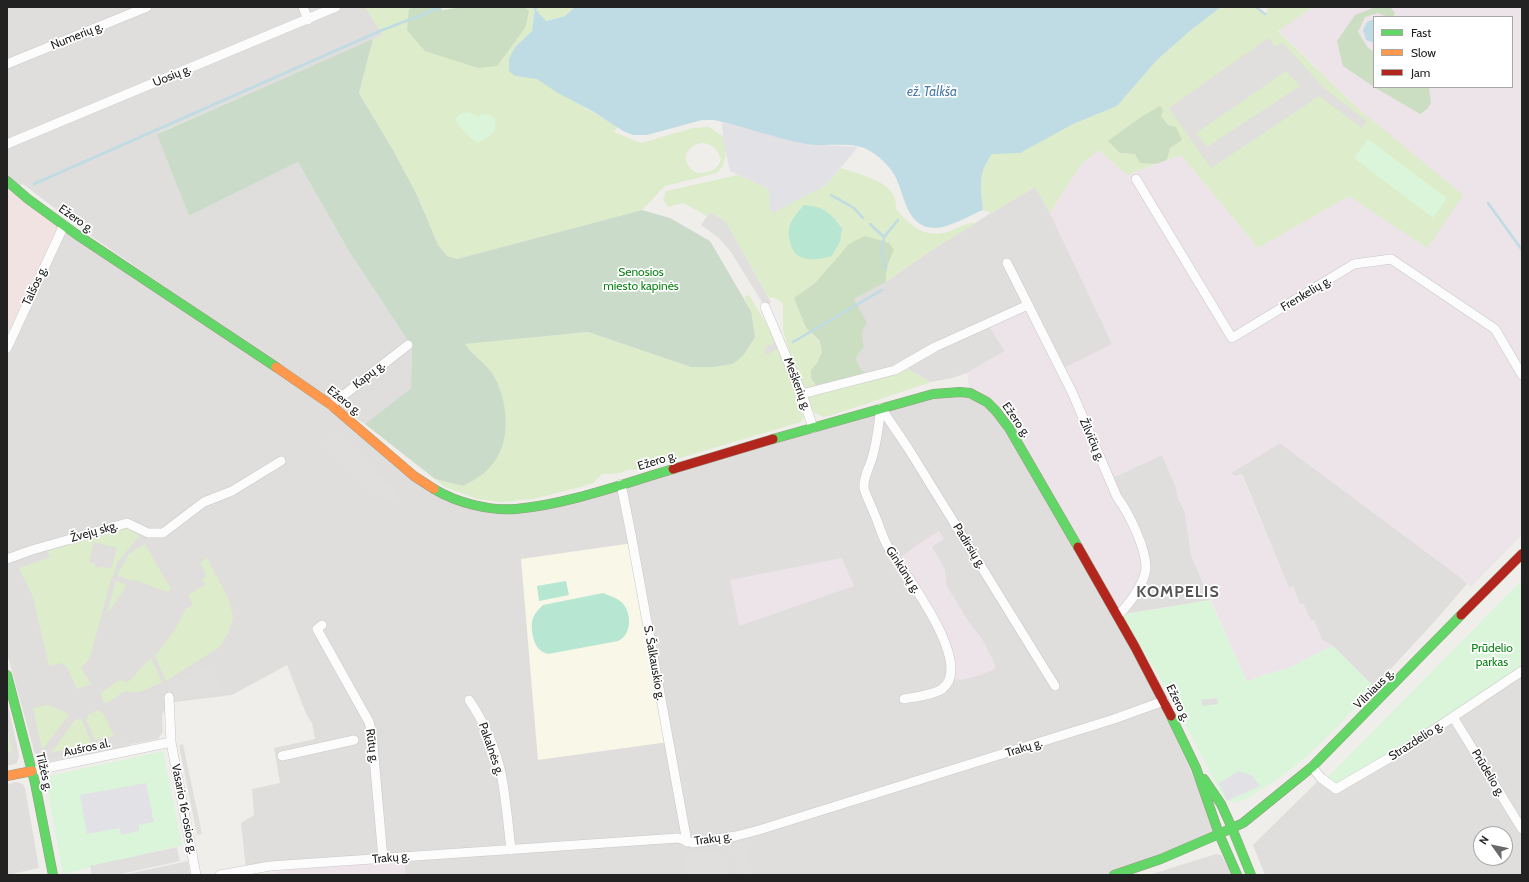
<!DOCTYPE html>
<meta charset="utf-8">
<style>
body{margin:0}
#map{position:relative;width:1529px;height:882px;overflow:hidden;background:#f0eeeb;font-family:Cabin,sans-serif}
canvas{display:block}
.frame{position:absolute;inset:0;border:8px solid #222;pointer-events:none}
.legend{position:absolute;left:1373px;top:16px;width:140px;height:72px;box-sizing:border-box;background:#fff;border:1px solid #a7a7a7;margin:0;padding:5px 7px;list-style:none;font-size:12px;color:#222}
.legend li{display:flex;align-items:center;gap:8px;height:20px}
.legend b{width:20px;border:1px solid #a7a7a7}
.north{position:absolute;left:1473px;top:826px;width:40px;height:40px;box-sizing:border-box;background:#fff;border:1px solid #a7a7a7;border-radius:50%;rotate:303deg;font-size:11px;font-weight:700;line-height:16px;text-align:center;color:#222}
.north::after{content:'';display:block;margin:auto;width:14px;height:18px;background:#6a6968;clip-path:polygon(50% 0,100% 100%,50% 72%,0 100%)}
</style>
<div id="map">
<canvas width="1529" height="882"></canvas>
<div class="frame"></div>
<ul class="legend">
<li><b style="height:5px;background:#63d668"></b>Fast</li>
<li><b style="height:5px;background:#ff974d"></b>Slow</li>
<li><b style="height:5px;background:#b3261e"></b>Jam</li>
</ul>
<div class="north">N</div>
</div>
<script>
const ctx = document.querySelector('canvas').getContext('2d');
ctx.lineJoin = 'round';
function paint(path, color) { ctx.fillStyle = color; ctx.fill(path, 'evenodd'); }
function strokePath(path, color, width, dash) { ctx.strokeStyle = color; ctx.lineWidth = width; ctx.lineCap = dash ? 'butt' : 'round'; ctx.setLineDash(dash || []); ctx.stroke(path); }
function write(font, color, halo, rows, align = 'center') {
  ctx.font = font + ' Cabin,sans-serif'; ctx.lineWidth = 3.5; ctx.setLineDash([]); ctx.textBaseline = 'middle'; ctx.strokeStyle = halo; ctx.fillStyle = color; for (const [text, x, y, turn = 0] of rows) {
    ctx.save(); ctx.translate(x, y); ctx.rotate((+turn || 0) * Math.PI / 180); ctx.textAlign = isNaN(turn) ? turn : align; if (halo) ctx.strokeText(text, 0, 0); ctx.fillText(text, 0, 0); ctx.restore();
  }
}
paint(new Path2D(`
 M7,7H365L383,35L158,133L189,216L298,162L350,253L412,347L411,388L365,424L91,236L23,184L14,188L7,181Z
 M1035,187L1050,213L1113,344L1060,370L988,324L1005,351L967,373L952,378L931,382L906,368L868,375L861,369L856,359L858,354L864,348L862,333L864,326L854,299L886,282L924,255L991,213Z
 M64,225L211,323L441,493L515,509L960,392L1110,479L1162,455L1176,487L1178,498L1185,512L1191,555L1210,600L1118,615L1135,647L1219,834L1114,875H405L404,857L246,870L241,823L254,815L252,789L280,783L274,748L315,739L312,723L307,716L287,665L232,695L175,702L166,706L162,716L163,732L158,739L45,761L39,758L35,754L7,653V348Z
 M1280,443L1460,577L1467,584L1435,621L1374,687L1333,646L1322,640L1314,620L1311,621L1303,604L1300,605L1293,587L1289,588L1242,474L1235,477L1231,473Z
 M1522,671V875H1265L1253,845L1321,778L1324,781ZM1481,834H1505V858H1481Z
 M7,700L19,755L17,763L7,766Z
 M16,782L23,784L25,788L39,868L7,875V784Z
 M1216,854L1221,855L1233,875H1149Z
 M188,861L190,875H123Z`), '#dfdedc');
paint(new Path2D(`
 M7,181L64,225L16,328L7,330Z`), '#f1e3e1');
paint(new Path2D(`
 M1313,7H1522V535L1471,587L1460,577L1280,443L1231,473L1235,476L1241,474L1289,588L1293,586L1300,604L1303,603L1311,621L1314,620L1322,640L1333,646L1312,656L1289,668L1263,675L1247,682L1191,555L1185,512L1178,498L1176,487L1162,455L1110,479L1127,510L1146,569L1118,615L1009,428L970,393L967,373L1005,351L987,323L1028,305L1060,370L1112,344L1050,213L1081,164L1099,150L1127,175L1181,155L1258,248L1349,196L1427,248L1354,105L1278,30ZM1374,17H1512V87H1374Z
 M939,531L944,539L932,547L945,569L947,586L969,622L982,639L993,660L996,669L978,676L960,680L949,678L948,648L897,560L920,543Z
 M842,558L854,586L739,626L730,580Z
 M404,857L405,875H269L306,864Z`), '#ede4e9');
paint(new Path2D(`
 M633,543L668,742L538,760L521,559Z`), '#f8f7e8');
paint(new Path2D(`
 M365,7H414L409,9L453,59L478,68L529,11L525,7H575L565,16L545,21L535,10L532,31L515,47V76L537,79L617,127L614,132L641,143L693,128L709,127L724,137C725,151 729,162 717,173L665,186L642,210L457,259L447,256L438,245L417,195L359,92L373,39L383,35ZM701,143C711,143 718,149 721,159C718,171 708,173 697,173C681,165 683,146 701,143Z
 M1221,7H1256L1265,14L1269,7H1313L1278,31L1354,105L1463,195L1427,248L1349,196L1258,248L1181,155L1167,160C1172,143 1172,130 1161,116L1120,153L1135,154L1141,163L1156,164L1127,175L1099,150L1081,164L1050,213L1035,187L991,213L983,210C981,186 977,175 992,154L999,153L1117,106L1157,60L1191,30Z
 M841,168C860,175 899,181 896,209C913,229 929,241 955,229C962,226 969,222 976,223L924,255L886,282C885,271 889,261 894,250L836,259L815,283L794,298L806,328L818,340L822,352L817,363L811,370L816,385L906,368L931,382L829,416L823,417L812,411L787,344L783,330V304L775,298H769L726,222L710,212L707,216L683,203L668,207L663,200L666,191L738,175L770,189V210L826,185Z
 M749,295L777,341L794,384L804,417L801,422L643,469L627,470L620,473L609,474H602L593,483L581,487L533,499L502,502L477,499L445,487L435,479L463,486L495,377L464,344L588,332L691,367H714L732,364L751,311L744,297Z
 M127,528L139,536L118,562L111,580L89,660L81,667L91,684L77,689L66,666L61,663L49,666L33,597L19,568L50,557L48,551ZM94,542L117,548L111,569L100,566V568L95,567V564L89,562Z
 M145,544L171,589L167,592L138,581L129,580L117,575L129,554Z
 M207,558L229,600L233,617L229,631L220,647L166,681L155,656L174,631L186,609L193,605L188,595L205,585L202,579L206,577L205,574H206L200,563Z
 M116,581L127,585L111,609L107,612Z
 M151,658L162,682L140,692H123L108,703L103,702L101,693L119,680L128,682Z
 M47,705L59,709L69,715L42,750L33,708Z
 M98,710L104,714L114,736L95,740L86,720L88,715Z
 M81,718L92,744L51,753L74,721Z
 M7,725L12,752L7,753Z
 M154,822L177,847L146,823Z`), '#ddeccb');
paint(new Path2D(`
 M414,7H435L443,10L463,7H525L529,11L525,28L497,66L478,68L425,51L407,30L409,9Z
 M1379,7H1390L1395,13L1393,17H1387L1378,13L1365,17L1358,32L1368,48L1374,52V87L1343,66L1337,41L1355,15L1373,8Z
 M1374,87H1429L1431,103L1427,109L1420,114Z
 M1160,106L1163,110L1161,116L1168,125L1176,127L1182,140L1170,148L1167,160L1156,164L1140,163L1135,154L1120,153L1108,141L1141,117Z
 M865,236L889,243L894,250C889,261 885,271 886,282L854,299L867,323C860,330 863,339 864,348L858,354L856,359L861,369L868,375L816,385L811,378V370L817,363L822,352L819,340L806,328L794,298L815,283L849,244Z`), '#cbdec1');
paint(new Path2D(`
 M373,39L359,93L394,152L417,195L438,245L447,256L457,259L642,210L670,218L710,241L751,311L755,337L745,353L738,360L732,364L714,367H691L588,332L465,344C472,355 490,367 495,378C510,408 512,450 484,473C478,478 470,482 463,486L435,479L365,424L411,388L412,347L350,253L298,162L189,216L157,134Z`), '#cadbca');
paint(new Path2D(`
 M468,112L478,116C486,113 488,114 495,118C498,135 491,135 478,143C470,138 461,130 456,121L457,116L462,113Z
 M1368,139L1447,198L1433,218L1354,158Z
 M1522,580V671L1336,789L1324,781Z
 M1210,600L1247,682L1263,675L1289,668L1312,656L1333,646L1374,687C1339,725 1305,764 1260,790C1254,794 1246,800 1238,802C1230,804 1225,799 1221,793L1167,690L1122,615Z
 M163,751L182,845L63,874L45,777Z`), '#daf5da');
paint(new Path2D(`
 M804,205C808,206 812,206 817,207C828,210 836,220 842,229L840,241L832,256C816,261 793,263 790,241C789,237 788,232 789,229C791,219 798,212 804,205Z
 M566,581L569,595L539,601L537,586Z
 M603,593C610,596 619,598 624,605C632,616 631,635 618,641L548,654C546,653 542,652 540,650C533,644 531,630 532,622C533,615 538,610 543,605Z`), '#b7e6d2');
paint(new Path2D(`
 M1268,38L1276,47L1282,42L1325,89L1367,121L1362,128L1319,96L1211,168L1169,108ZM1286,71L1300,86L1207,147L1196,133Z
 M710,212L726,222L771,302L765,307L731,252L719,238L701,225Z
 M777,341L780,347L764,356L766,347Z
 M337,436L400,493L389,504L324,444L329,440Z
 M208,665L225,690L175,702L172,685Z
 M1217,698L1218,704L1202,706L1201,700Z
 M129,742L130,747L49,762L48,758Z
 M183,744L202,834L197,835L179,745Z
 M679,748L688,798L684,799L675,749Z
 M746,842L753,875H739L733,844Z
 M177,847L180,861L116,875H92L90,866Z
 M720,850L721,860L726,864L728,875H686L684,859L686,855L691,852Z`), '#e0dfde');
paint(new Path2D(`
 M722,122L806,144L858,147L826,185L773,213L770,210L769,189L730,171L724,146Z
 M1239,771L1251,775L1260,786L1227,801L1219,783Z
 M146,783L154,822L139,825V831L121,835L120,828L87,834L80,795Z`), '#e2e1e5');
paint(new Path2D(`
 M575,7H1221L1191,30L1157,60L1117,106L1073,124L1020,153L992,154C977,175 981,186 983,210C970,215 949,228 935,228C906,228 905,195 895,176C890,166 875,152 864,148C847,142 824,147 806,144C775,138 745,127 714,120H702L647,135H633L623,131L592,111L558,93L537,79L515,76L509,71V59L515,47L532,31L535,9L546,21L565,16Z
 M1374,19V43L1366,40L1363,30L1367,22Z`), '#bfdbe3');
strokePath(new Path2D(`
 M1256,7L1265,14
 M535,9L537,7
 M34,184L380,31L442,7
 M831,195L854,208L863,218
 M1488,203L1522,250
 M870,224L884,237
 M886,269L882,254L884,237L898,220
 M793,342L882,290`), '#bfdbe3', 2.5);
const street = new Path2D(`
 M303,7L308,20
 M7,64L147,7
 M7,144L336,7
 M1136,179L1232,338L1354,264L1391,259L1495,329L1522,375
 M1007,263L1072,392L1117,497C1129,513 1146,548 1146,568C1145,583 1128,606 1118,615
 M765,307L802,394L813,428
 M7,348L64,225
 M802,394L895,370L935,347L1028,305
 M331,405L408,345
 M881,408C878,426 877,447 870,464C867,472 863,480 864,488C866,496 871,505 874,513C879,524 882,537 888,547C903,572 976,664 942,689C934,695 914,697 904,699
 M881,408L908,448L1055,686
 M621,484L631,534L687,842
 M7,559L32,550L127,523L148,533H163L204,502L232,491L281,461
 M322,625L317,629L369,722L372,734L383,859
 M169,697L171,742L196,875
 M469,700C483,720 496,749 501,773C506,798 508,824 511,850
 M1453,717L1522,829
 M282,756L354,740
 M1312,767L1321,778L1336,789L1408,747L1522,671
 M32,771L171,742
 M220,875L270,866L678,838L693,843L736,836L759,830L1114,719L1164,701`);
const fast = new Path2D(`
 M7,181L28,199L76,234L276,367
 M773,439L933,394L960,392L970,393L987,402L996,411L1009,428L1078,547
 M434,489C457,503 490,511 516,509C569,504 622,484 673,469
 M7,675L35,783L53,875
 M1204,779L1221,804L1232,828
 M1232,828L1251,875
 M1114,875L1161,859L1219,834L1196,768L1171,716
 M1237,875L1219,834L1243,823L1312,767L1461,615`);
const slow = new Path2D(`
 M276,367L331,405L414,476L434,489
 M7,776L32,771`);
const jam = new Path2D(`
 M673,469L773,439
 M1078,547L1135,647L1171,716
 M1461,615L1522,554`);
strokePath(street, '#c9c8c7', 10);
strokePath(fast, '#999a82', 10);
strokePath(slow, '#999a82', 10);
strokePath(jam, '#999a82', 10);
strokePath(street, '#fdfcfc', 9);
strokePath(fast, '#63d668', 9);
strokePath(slow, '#ff974d', 9);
strokePath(jam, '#b3261e', 9);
write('12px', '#222', '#fff', [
 ["Numerių g.",77,36,-22],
 ["Uosių g.",172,76,-22],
 ["Ežero g.",76,219,35],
 ["Talšos g.",35,286,-65],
 ["Frenkelių g.",1306,294,-31],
 ["Kapų g.",369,375,-38],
 ["Meškerių g.",797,384,69],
 ["Ežero g.",344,401,38],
 ["Ežero g.",1016,420,55],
 ["Žilvičių g.",1092,440,66],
 ["Ežero g.",657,461,-17],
 ["Žvejų skg.",94,532,-16],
 ["Padirsių g.",969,546,58],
 ["Ginkūnų g.",903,570,57],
 ["S. Šalkauskio g.",654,663,80],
 ["Vilniaus g.",1374,689,-45],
 ["Ežero g.",1178,703,64],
 ["Strazdelio g.",1416,741,-33],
 ["Rūtų g.",372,746,82],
 ["Aušros al.",87,748,-12],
 ["Trakų g.",1024,748,-17],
 ["Pakalnės g.",491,749,71],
 ["Tilžės g.",44,772,77],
 ["Prūdelio g.",1488,773,59],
 ["Vasario 16-osios g.",184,809,79],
 ["Trakų g.",713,839,-8],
 ["Trakų g.",391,858,-5]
]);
write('12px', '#0c8416', '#fff', [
 ["Senosios",641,272],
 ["miesto kapinės",641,286],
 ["Prūdelio",1492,648],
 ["parkas",1492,662]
]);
write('italic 13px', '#4a7aab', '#fff', [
 ["ež. Talkša",932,92]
]);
ctx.letterSpacing = '1px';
write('bold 16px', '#555', '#fff', [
 ["KOMPELIS",1178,592]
]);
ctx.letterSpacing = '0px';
</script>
